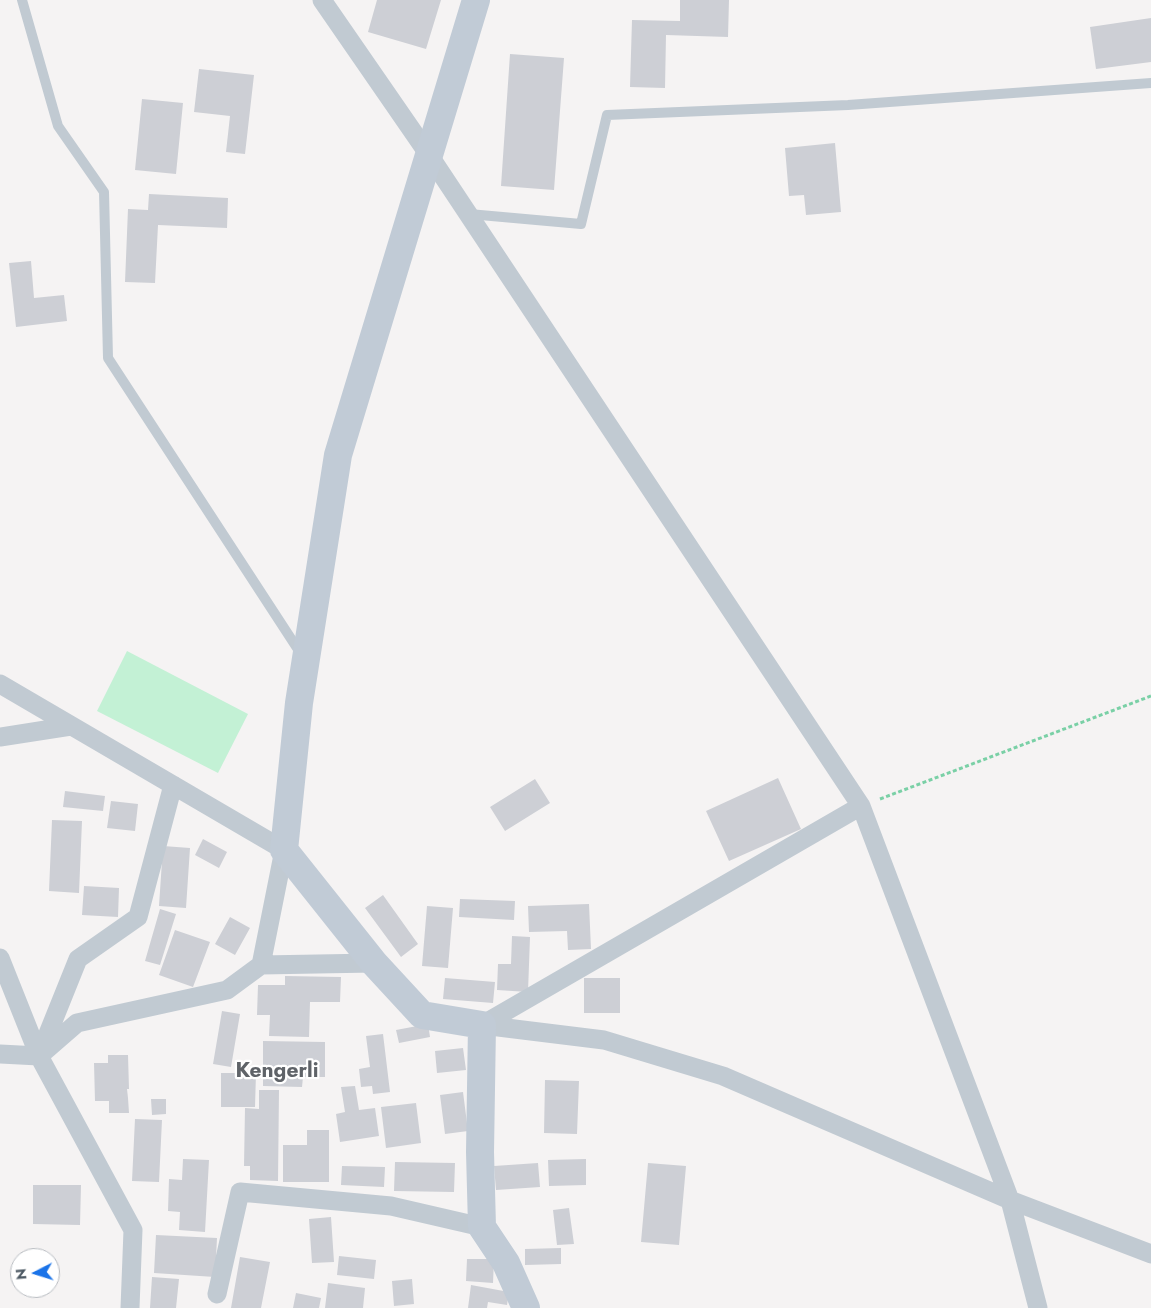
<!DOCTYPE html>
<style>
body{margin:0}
#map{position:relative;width:1151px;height:1308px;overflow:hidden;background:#f5f3f3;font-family:Jost,sans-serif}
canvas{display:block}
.north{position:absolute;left:10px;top:1248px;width:50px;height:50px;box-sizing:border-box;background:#fff;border:1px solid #b7bbc0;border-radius:50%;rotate:265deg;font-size:14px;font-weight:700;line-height:20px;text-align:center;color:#4a5661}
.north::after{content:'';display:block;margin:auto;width:18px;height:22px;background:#1a73e8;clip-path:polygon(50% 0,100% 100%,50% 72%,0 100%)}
</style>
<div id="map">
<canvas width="1151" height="1308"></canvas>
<div class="north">N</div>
</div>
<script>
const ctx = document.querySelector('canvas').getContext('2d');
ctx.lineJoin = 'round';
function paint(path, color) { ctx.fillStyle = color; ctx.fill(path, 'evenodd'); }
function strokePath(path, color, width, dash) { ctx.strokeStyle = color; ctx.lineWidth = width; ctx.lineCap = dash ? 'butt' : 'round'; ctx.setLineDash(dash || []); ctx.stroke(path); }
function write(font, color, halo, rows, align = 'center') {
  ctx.font = font + ' Jost,sans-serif'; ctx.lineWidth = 4.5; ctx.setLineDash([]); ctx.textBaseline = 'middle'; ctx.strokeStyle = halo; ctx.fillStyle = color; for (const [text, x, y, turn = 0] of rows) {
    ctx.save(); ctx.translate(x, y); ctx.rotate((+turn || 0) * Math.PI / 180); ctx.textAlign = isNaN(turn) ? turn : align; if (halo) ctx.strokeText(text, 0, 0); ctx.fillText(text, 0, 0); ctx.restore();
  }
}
paint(new Path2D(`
 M127,651L248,714L218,773L97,711Z`), '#c3f1d5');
paint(new Path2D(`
 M377,0H441L426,49L368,32Z
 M680,0H729L728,37L666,35L665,88L630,87L632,20L680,21Z
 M1151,18V62L1096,69L1090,27Z
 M510,54L564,58L554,190L501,186Z
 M199,69L254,75L245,154L226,152L230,116L194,112Z
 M142,99L183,103L176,174L135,170Z
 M835,143L841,212L806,215L804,195L789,196L785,148Z
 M149,194L228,198L227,228L158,225L155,283L125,282L128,209L148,210Z
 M31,261L34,298L64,295L67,321L16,327L9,263Z
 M778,778L801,829L729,861L706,811Z
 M535,779L550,803L505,831L490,807Z
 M65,791L105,796L103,811L63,807Z
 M111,801L138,804L135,831L107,828Z
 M52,820L82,821L79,893L49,891Z
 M203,839L227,852L219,868L195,855Z
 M163,846L190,848L186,908L159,906Z
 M84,886L119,888L118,917L82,915Z
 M383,895L418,944L401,957L365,908Z
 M460,899L515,901L514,920L459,917Z
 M589,904L591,949L568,950L567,931L529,932L528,906Z
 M427,906L453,908L448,968L422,966Z
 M160,909L176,914L160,965L145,961Z
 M230,917L250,928L235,955L215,944Z
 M175,930L210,942L193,987L159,975Z
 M512,936L530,937L528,992L497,990L498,964H511Z
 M285,976L341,977L340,1002H310L309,1037L269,1036L270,1015H257L258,985H285Z
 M445,978L495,982L493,1003L443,999Z
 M584,978H620V1013H584Z
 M222,1011L240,1014L231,1067L213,1064Z
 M428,1024L430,1037L399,1043L396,1030Z
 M383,1034L390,1092L373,1094L372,1086L361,1087L359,1069L370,1067L366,1036Z
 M263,1041L325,1042V1077H303L302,1087L263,1086Z
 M463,1048L466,1070L437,1073L435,1051Z
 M108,1055H128L129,1089H127L128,1098L129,1113H109V1101H95L94,1063H108Z
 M221,1073H256L255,1107H221Z
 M545,1080L579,1081L577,1134L544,1133Z
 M355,1086L359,1110L375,1108L379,1136L340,1142L336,1114L345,1112L341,1087Z
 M259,1090H279L278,1181L250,1180V1166H244L245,1108L259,1109Z
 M463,1092L468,1131L445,1134L440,1095Z
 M151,1099H166V1114L152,1115Z
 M416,1103L421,1143L386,1148L381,1107Z
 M135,1119L162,1120L159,1182L132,1181Z
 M307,1130H329V1182H283V1145H307Z
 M183,1159L209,1160L205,1232L179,1230L180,1212L168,1211L169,1179L182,1180Z
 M586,1159V1185L549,1186L548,1160Z
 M395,1162L455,1163L454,1192L394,1191Z
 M538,1163L540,1187L496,1190L494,1166Z
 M648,1163L686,1166L679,1245L641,1242Z
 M342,1166L385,1167L384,1187L341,1185Z
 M33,1185H81L80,1225L33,1224Z
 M569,1208L574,1244L557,1245L553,1210Z
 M331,1217L334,1262L312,1263L309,1219Z
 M156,1235L217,1238L215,1277L154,1273Z
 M561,1248V1264L525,1265V1249Z
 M339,1256L376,1260L374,1279L337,1275Z
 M240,1257L270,1262L261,1308H231Z
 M467,1259H494L493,1283L466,1281Z
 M152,1277L179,1279L176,1308H150Z
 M412,1279L414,1304L394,1306L392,1281Z
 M328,1283L365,1288L363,1308H325Z
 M471,1285L509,1292L507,1305L488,1302L487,1308H468Z
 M296,1293L321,1298L319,1308H293Z`), '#cdcfd5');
strokePath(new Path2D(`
 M880,799L1151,696`), '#7ad0a6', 3, [4, 2.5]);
strokePath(new Path2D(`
 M22,0L58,126L104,192L108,358L301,654
 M469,214L581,224L607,115L848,105L1151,83`), '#c1cad2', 10);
strokePath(new Path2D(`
 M322,0L429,155L861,806L1010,1200L1038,1308
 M0,684L284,850L261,965L227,990L77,1023L39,1056L78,959L138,917L173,785
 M0,737L71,726
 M0,958L39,1056L0,1054
 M261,965L374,963
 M482,1025L604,1040L723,1076L1010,1200L1151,1254
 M482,1025L861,806
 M39,1056L133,1230L130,1308
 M217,1294L240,1192L391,1206L482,1227`), '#c1cad2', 19);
strokePath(new Path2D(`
 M476,0L338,455L299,703L284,850L374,963L422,1015L482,1025L480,1152L482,1227L506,1263L526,1308`), '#c1cbd6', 28);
write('bold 21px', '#5f6368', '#fff', [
 ["Kengerli",277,1072]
]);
</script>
